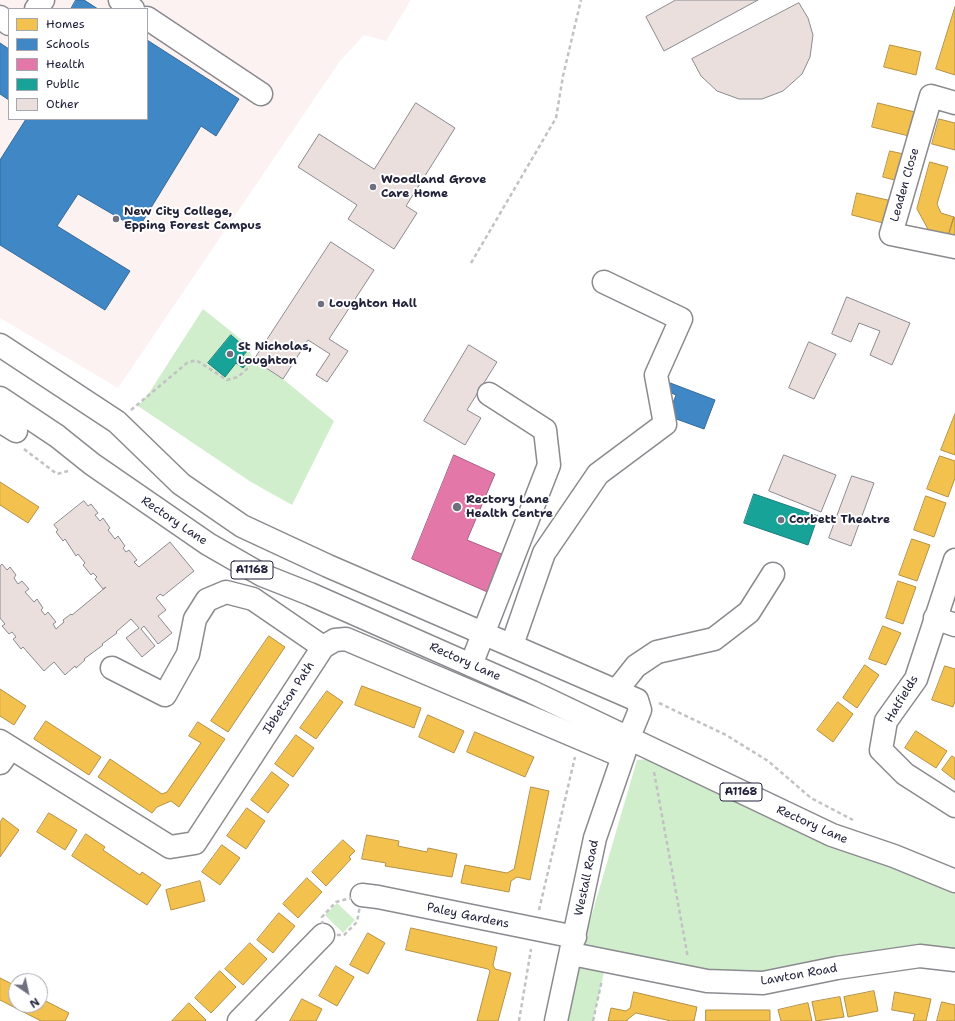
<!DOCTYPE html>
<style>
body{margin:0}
#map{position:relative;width:955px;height:1021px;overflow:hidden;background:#fff;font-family:"Shantell Sans",sans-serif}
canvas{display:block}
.legend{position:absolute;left:8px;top:8px;width:140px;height:112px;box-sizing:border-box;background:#fff;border:1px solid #a7a7b1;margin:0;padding:5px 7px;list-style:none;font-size:12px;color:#22223b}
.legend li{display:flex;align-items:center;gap:8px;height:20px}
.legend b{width:20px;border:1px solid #a7a7b1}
.north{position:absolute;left:8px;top:973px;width:40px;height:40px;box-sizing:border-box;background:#fff;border:1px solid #a7a7b1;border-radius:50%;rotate:146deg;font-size:11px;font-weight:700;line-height:16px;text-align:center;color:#22223b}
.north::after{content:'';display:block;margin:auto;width:14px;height:18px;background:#6f6f80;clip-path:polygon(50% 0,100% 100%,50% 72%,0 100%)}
</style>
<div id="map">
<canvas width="955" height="1021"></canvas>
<ul class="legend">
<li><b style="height:11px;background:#f2c14e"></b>Homes</li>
<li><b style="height:11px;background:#3f88c5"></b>Schools</li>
<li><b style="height:11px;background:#e377a8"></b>Health</li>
<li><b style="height:11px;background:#17a398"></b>Public</li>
<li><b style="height:11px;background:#eadfdd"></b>Other</li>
</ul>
<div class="north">N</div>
</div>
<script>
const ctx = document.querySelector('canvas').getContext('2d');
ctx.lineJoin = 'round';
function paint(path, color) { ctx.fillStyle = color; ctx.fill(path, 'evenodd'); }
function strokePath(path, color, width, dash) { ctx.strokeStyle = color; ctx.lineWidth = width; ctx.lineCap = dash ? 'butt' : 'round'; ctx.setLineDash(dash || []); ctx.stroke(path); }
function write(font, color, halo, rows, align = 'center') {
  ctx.font = font + ' "Shantell Sans",sans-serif'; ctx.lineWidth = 4; ctx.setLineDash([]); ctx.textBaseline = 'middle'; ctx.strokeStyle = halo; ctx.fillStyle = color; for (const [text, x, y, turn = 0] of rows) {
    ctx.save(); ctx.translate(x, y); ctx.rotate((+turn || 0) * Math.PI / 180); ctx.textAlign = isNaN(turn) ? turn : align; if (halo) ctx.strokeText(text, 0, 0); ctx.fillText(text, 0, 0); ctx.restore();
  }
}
paint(new Path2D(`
 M0,0H411L386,41L364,35L340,61L118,388L0,318ZM9,9H147V119H9Z`), '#fcf2f1');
paint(new Path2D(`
 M203,309L252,348L250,353L254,360L283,379L334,421L292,505L251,482L138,406L149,393Z
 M660,758L955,891V960L763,983L582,956L585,938L637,760Z
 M337,903L355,920L343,933L325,915Z
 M576,962L605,968L593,1021H564Z`), '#d1eecc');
const homes = new Path2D(`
 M955,7V75L936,69Z
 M890,45L921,52L916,75L884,67Z
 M878,103L919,113L913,137L872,127Z
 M939,119L955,123V150L932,144Z
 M890,151L908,155L902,182L883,177Z
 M930,162L948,167L937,204L941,213L954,217L948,237L929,231L917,209Z
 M857,193L892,201L887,224L852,215Z
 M954,217L955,218V239L948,237Z
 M955,414V455L941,450Z
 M940,456L955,461V478L948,497L927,489Z
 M0,482L39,507L28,523L0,505Z
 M926,496L946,503L934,537L914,530Z
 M912,539L930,545L917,581L899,575Z
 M898,581L916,587L903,624L886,618Z
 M883,626L901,633L886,665L869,659Z
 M269,636L285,647L228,732L211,721Z
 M865,665L879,675L857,708L843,698Z
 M945,666L955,669V701L953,707L932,700Z
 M362,686L421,708L414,728L355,705Z
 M0,689L26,706L14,725L0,716Z
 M327,691L343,702L316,739L300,728Z
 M838,702L853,714L833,742L817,730Z
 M428,715L464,731L454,753L419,737Z
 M46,721L101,757L89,775L34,739Z
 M198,722L225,739L179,807L171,801L157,807L152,813L98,777L110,759L162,794L167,792L201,743L189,736Z
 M916,731L947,751L936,768L905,748Z
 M475,732L534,757L525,777L467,752Z
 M296,735L314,748L293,777L275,764Z
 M952,756L955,758V780L942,770Z
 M272,772L289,785L268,813L251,800Z
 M531,787L549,791L530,880L517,877L511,881L509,892L461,883L465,865L507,873L514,869Z
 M247,808L265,821L246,849L227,836Z
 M49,813L77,830L65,850L37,832Z
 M3,818L19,830L0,857V823Z
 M86,834L105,847L103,850L140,875L142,872L161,885L147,905L72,856Z
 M367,835L399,841L398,846L427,852L428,848L457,854L452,877L385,866L386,863L362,859Z
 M343,840L355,851L349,857L351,859L326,886L312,872Z
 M222,845L240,858L220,885L202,872Z
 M307,878L322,892L298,918L283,904Z
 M200,881L205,901L171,910L166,890Z
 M279,913L295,926L273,953L257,940Z
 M411,928L497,947L493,965L495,969L511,973L498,1021H477L490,971L488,969L406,950Z
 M368,933L385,943L368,974L350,965Z
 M250,943L267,959L243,985L225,969Z
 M336,966L354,977L337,1006L319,996Z
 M220,971L236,987L211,1013L195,998Z
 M0,978L16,986V1005H40V998L69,1013L65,1021H41L0,1000Z
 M874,991L878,1011L848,1017L844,997Z
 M634,992L697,1007L694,1021H671L636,1013L628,1019L627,1021H608L611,1008L626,1011L630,1008Z
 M895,992L931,999L926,1021H913L915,1014L892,1010Z
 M840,997L844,1017L816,1021L812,1002Z
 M302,999L322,1009L316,1021H290Z
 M942,1002L955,1005V1021H937Z
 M189,1003L206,1020L205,1021H172Z
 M808,1003L812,1021H781L778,1010Z
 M706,1010H770V1021H706Z`);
paint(homes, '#f2c14e');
strokePath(homes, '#b49148', 1);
const schools = new Path2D(`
 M76,0H84L98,9H71Z
 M147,40L239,99L216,136L201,126L138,229L78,194L57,226L130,271L105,310L0,245V160L26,119H147Z
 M0,43L9,49V100L0,94Z
 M665,381L715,400L704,429L668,416L676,395L662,389Z`);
paint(schools, '#3f88c5');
strokePath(schools, '#36699c', 1);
const health = new Path2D(`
 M454,455L495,474L467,540L509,557L492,594L412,559Z`);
paint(health, '#e377a8');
strokePath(health, '#a95e87', 1);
const public = new Path2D(`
 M231,335L248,350L242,357L248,362L243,368L236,363L225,377L208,363Z
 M754,494L818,516L808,545L744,523Z`);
paint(public, '#17a398');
strokePath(public, '#1a7c7c', 1);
const building = new Path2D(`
 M676,0H758L664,51L646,17Z
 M799,3L808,18L813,35L810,57L802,74L783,91L762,99H739L717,91L701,76L692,59Z
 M416,103L455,128L406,206L417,213L394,249L348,219L357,205L298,167L319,134L374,169Z
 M331,242L374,270L329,339L348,351L327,382L316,375L330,354L308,340L283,379L254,360Z
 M847,297L910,323L892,365L870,355L880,331L859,323L851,342L832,334Z
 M809,342L836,354L814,399L789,388Z
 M469,345L497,362L467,410L481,418L465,445L424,421Z
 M784,455L836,475L821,512L769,491Z
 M852,476L874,483L851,546L829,538Z
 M84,501L88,506L91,504L98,513L95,515L100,521L103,518L110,528L108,530L115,539L118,536L125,546L123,548L126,552L129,550L137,560L134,562L139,567L170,542L194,571L163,596L160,594L156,598L166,610L158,616L172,633L158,644L144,626L141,629L155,646L142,657L126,638L139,628L131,619L116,632L117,633L102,644L103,645L84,659L85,660L76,668L75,666L65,675L54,662L44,671L23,647L21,649L13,639L16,637L12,632L9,634L2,626L5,624L0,618V566L2,564L7,570L10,567L16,575L14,578L18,584L22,581L29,589L25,592L34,602L37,599L43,608L41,610L45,615L48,612L56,622L53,624L56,629L64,622L63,620L71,614L72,615L106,587L103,589L95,579L97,577L93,573L91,575L83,565L85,563L78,554L76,556L65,539L63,541L56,532L58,530L54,525Z`);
paint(building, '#eadfdd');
strokePath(building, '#8a8a8f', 1);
const minor = new Path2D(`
 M120,0L133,9
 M36,9L43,0
 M0,17L9,24
 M147,18L261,94
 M955,103L931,96L891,234L955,247
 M0,345L117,422L181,484L242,526L328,566L637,700L640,710L633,727L626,737
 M0,421L16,431
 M955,560L916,679L886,721L881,750L905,774L955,806
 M935,618L955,625
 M512,645L544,553L598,474L665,424L656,375L681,319L604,282
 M471,665L549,465L545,430L489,394
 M112,668L165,695L188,654L195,619L207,600L226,592L253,599L323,647
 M617,690L636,666L657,652L714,639L749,612L773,574
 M0,741L170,847L195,843L323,647L335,640L346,639L622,756
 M0,763L11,748
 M362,895L378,897L575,937
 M572,954L707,981L763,983L837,968L920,956L955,960
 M239,1021L323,935
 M556,1021L595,838L628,742`);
const major = new Path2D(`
 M0,398L57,436L92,464L208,544L262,575L310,594L532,692L832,835L894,856L955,881`);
strokePath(minor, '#8a8a8f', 25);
strokePath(major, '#8a8a8f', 25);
strokePath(new Path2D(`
 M471,263L556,118L563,76L581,0
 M131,410L187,363L196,360L227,380L238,377L248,368
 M24,449L57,474L68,471
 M659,703L726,735L768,761L811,798L853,820
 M654,772L688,958
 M362,895L357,922L344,935H323L322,917L336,902Z
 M539,910L575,757
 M519,1021L531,949
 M593,1021L602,980`), '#c2c2c4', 2.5, [4, 3]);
strokePath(minor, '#fff', 22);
strokePath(major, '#fff', 22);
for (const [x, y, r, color] of [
 [373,187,4,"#6f6f80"],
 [116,219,4,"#6f6f80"],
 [321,304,4,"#6f6f80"],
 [230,354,4,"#6f6f80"],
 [457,507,5,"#6f6f80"],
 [781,520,4,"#6f6f80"]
]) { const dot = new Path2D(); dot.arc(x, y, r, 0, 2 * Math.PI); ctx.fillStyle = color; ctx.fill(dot); strokePath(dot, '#fff', 1.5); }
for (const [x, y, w] of [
 [252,570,42],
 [741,792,42]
]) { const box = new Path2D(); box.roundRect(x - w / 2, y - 9, w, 18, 3); ctx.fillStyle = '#fff'; ctx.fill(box); strokePath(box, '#22223b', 1); }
write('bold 11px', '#22223b', null, [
 ["A1168",252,570],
 ["A1168",741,792]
]);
write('bold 12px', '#22223b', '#fff', [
 ["Woodland Grove",381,180],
 ["Care Home",381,194],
 ["New City College,",124,212],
 ["Epping Forest Campus",124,226],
 ["Loughton Hall",329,304],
 ["St Nicholas,",238,347],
 ["Loughton",238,361],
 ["Rectory Lane",466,500],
 ["Health Centre",466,514],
 ["Corbett Theatre",789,520]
], 'left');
write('12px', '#22223b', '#fff', [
 ["Leaden Close",905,185,-74],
 ["Rectory Lane",174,521,34],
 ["Rectory Lane",465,662,24],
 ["Ibbetson Path",289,698,-57],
 ["Hatfields",902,699,-59],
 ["Rectory Lane",812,825,24],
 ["Westall Road",587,878,-78],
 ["Paley Gardens",468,916,12],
 ["Lawton Road",799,975,-10]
]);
</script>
